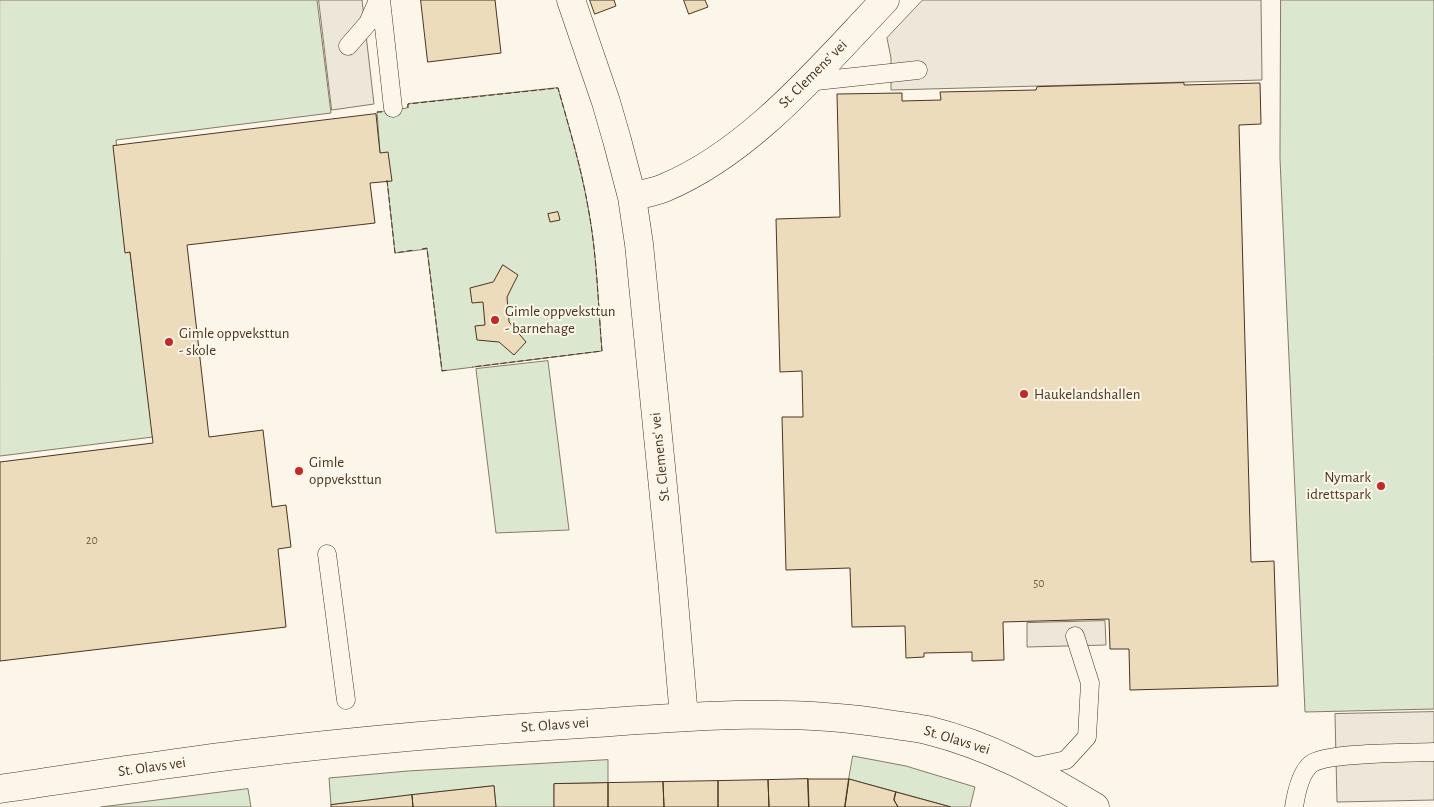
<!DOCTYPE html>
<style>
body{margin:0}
canvas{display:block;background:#fbf6e9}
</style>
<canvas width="1434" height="807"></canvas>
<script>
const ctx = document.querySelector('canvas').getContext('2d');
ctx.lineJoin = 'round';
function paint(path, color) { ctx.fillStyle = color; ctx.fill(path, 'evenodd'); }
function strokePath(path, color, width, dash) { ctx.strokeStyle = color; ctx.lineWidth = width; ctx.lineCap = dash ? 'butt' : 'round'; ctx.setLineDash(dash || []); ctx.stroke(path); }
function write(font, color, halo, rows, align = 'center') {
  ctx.font = font + ' "Alegreya Sans",sans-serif'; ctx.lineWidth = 4; ctx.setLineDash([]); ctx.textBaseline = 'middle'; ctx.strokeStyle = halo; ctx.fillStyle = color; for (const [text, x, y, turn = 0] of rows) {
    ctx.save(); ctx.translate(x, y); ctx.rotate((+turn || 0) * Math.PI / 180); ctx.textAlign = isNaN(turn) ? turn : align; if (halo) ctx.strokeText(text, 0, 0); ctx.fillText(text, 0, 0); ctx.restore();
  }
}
const green = new Path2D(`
 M0,0H317L331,113L116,140L153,437L0,456Z
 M1281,0H1434V709L1305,712L1280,159Z
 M558,88C569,127 581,167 588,207C597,254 598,303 602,351L442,371L427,249L395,253L387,180L380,153L377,112L407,108L408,104Z
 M548,361L569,530L496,533L476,369Z
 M853,756L906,766L975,787L970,807H951L849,779Z
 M608,760V783L554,784V807H496L494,786L331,805L329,778L408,771Z
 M248,789L251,807H101Z`);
paint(green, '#dce7d0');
strokePath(green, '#887966', 1);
const parking = new Path2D(`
 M319,0H362L374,104L332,110Z
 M923,0H1261L1262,80L891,90V58L887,38Z
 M1105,621L1106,645L1027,647V623Z
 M1434,712V800L1337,802L1335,714Z`);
paint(parking, '#ede7d9');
strokePath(parking, '#887966', 1);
const building = new Path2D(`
 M421,0H495L501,53L428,62Z
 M590,0H614L616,6L595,14Z
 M684,0H705L708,7L689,14Z
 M1184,83V85L1260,83L1261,124L1239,125L1251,562L1274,561L1278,686L1130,690L1129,649H1110L1109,619L1003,622L1004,660L972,661V652L924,653V657L906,658L905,626L852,627L850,568L786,570L782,417H803L802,371L780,372L776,219L840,217L837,94L902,93V101L941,100L940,92L1036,90L1037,87Z
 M376,114L380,153L388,152L392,181L370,183L375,223L187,245L209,437L263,430L272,507L286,505L291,547L278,549L286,627L0,661V462L153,443L130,252L125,253L113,146Z
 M558,212L560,220L550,222L548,214Z
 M503,265L518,275L507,297L509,322L526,342L514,355L499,342L477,340L475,326L485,325L483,302L472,303L470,288L493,282Z
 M808,779H849L845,807H809Z
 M808,779L809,807H769L768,780Z
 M849,779L896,792L894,800L898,807H845Z
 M768,780L769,807H718V781Z
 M718,781V807H664L663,782Z
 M663,782L664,807H608V783Z
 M608,783V807H554V784Z
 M494,786L496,807H413L412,795Z
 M896,792L951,807H898L894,800Z
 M412,795L413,807H331V805Z`);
paint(building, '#ecdcbc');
strokePath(building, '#4a3520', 1);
const service = new Path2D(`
 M381,0L393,108
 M348,46L368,23L378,0
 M807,82L918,70
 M327,554L346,700
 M1029,768L1066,760L1087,737L1090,683L1075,636
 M1294,807C1296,794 1300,773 1311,764C1327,752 1410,753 1434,752`);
const minor = new Path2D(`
 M571,0L606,102L617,140L632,197L639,244L672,578L684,717
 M632,197C642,194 654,192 664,188C751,152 821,67 885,0
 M0,789C81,777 163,764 245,754C362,740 479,730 597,723C694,716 792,708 888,724C901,726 914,727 927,730C991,746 1039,773 1095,807`);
strokePath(service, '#4a3520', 19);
strokePath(minor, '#4a3520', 29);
strokePath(service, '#fbf6e9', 18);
strokePath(minor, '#fbf6e9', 28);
strokePath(new Path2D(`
 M408,108V104L558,88C569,127 581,167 588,207C597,254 598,303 602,351L472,367
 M377,112H382
 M387,180L395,253L414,250
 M422,249L427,248L442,371L447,370`), '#4a3520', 1, [6, 2.5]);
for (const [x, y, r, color] of [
 [495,320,5,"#c62828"],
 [169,342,5,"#c62828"],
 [1024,394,5,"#c62828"],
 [299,471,5,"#c62828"],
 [1381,486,5,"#c62828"]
]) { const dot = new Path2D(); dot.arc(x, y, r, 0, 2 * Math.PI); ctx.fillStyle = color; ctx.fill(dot); strokePath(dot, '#fbf6e9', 2); }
write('12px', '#725f47', null, [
 ["20",92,540],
 ["50",1039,583]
]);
write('15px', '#4a3520', '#fbf6e9', [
 ["St. Clemens' vei",813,74,-45],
 ["St. Clemens' vei",660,457,-96],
 ["St. Olavs vei",555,725,-4],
 ["St. Olavs vei",957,740,17],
 ["St. Olavs vei",152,767,-8]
]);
write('15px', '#4a3520', '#fbf6e9', [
 ["Gimle oppveksttun",505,311],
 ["- barnehage",505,328],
 ["Gimle oppveksttun",179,333],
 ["- skole",179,350],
 ["Haukelandshallen",1034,394],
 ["Gimle",309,462],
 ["oppveksttun",309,479],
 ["Nymark",1371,477,"right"],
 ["idrettspark",1371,494,"right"]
], 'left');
</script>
